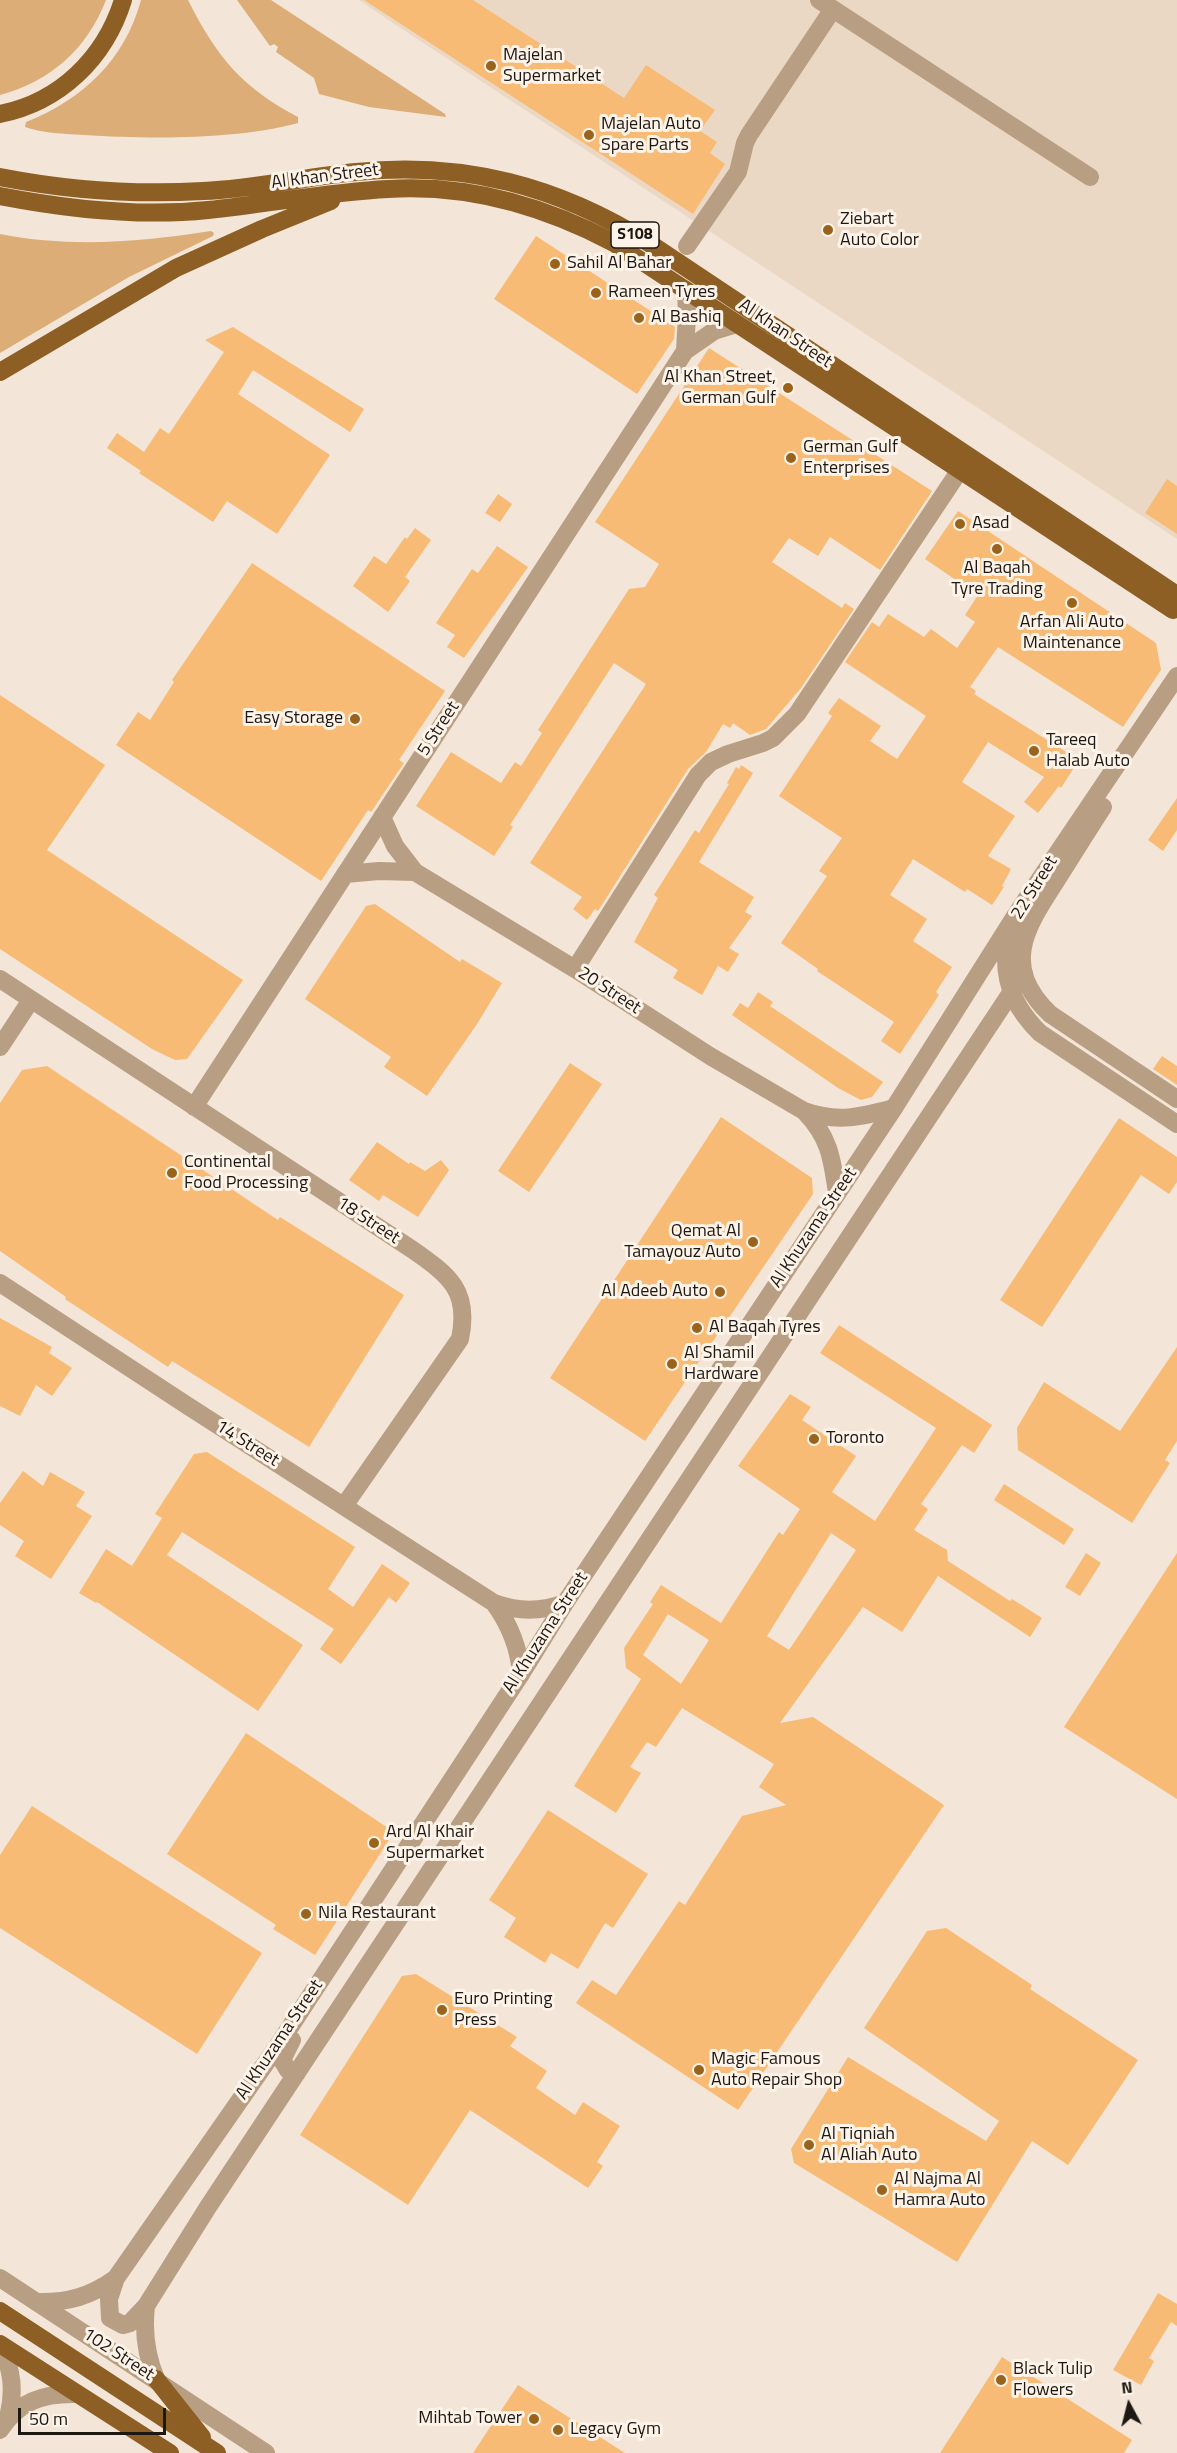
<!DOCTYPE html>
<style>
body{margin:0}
#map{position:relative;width:1177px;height:2453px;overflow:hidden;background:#f3e5d7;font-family:"Titillium Web",sans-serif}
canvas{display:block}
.north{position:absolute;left:1099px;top:2375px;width:60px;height:60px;-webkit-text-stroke:4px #fef3e8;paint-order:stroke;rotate:353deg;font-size:16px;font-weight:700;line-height:24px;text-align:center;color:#1d1813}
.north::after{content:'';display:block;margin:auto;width:21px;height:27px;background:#1d1813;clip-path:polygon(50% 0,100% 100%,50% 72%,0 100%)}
.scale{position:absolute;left:18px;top:2408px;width:148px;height:27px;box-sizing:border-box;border:3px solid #1d1813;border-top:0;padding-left:8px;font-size:18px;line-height:21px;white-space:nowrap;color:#1d1813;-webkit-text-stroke:4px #fef3e8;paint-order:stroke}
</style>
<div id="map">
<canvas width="1177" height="2453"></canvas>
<div class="north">N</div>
<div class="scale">50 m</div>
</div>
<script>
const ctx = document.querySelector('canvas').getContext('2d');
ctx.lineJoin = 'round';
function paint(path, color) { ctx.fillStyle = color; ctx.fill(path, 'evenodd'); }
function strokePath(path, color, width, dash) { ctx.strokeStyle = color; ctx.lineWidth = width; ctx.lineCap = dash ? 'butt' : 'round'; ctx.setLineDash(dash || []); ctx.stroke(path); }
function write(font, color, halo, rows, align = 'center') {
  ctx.font = font + ' "Titillium Web",sans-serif'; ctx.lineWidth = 6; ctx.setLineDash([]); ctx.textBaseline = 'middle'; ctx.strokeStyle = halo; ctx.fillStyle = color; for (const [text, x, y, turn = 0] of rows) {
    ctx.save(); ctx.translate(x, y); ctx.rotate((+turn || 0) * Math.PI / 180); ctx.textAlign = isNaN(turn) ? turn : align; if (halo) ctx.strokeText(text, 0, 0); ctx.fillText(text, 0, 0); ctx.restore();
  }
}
paint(new Path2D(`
 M359,0H1177V539L399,27Z`), '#ebd8c4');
paint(new Path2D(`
 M0,0H106C87,49 51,81 0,95Z
 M141,0H188C216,56 242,88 298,117V123C235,140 149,139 84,135C65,134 42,133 25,127L26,122C82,100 125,60 141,0Z
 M237,0H271L445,114L446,117L369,107L319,94L314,78L276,52L278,47L274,44L270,46Z
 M211,231L214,233L213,236L129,277L0,353V234C71,248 141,242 211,231Z`), '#ddad78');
paint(new Path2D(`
 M364,0H473L624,98L646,65L715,110L700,131L717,142L710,153L725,164L693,214Z
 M536,236L675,327L674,339L637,394L494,299Z
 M233,327L364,409L350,432L253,370L238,394L330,455L277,534L227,501L213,522L139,473L141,471L107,448L117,433L144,452L160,428L169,434L224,352L205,340Z
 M709,348L932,491L880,570L830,537L818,556L789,538L772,562L842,608L845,603L854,609L801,688L766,729L750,735L733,723L730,728L723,724L706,752L688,769L598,911L595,909L587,920L573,909L582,897L530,863L646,684L614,663L510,825L513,827L494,856L416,806L451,752L501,783L515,762L521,766L542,733L538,730L629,589L645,587L659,564L595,522Z
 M1167,479L1177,486V534L1145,513Z
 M498,494L512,504L500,522L485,513Z
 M958,511L1156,643L1161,670L1123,727L998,647L970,687L976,691L974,694L1079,760L1061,788L1059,786L1038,813L1024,802L1044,777L988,742L962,782L1015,816L988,856L1011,869L1002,886L1004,887L992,905L967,889L965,892L913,859L890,895L927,919L913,941L952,967L936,992L939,995L900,1054L881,1041L894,1022L817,971L818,969L781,943L827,876L819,871L842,838L779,796L832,716L828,713L839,698L881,726L870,741L897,759L926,716L845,662L872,622L879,627L888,614L924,637L931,629L957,648L975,622L965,615L978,595L925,559Z
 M415,528L431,540L405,577L410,581L388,612L353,586L374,556L386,564L405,537L407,539Z
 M497,546L528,567L464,658L447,647L455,635L436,623L472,569L478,573Z
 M252,563L445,691L399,760L404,763L371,812L368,810L321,881L116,745L138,712L150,720L174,682L172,680Z
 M0,695L105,765L47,850L243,980L187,1059L175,1060L152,1049L0,949Z
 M741,765L753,773L699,862L754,897L745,912L752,916L729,948L739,954L728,972L718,966L702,995L673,978L678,970L634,942L658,898L654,895L695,830L699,833L729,784L727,783L736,767L739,769Z
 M1177,798V830L1163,851L1148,840Z
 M375,904L460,962L462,959L502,983L477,1024L427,1096L384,1067L391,1057L305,999L366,906Z
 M758,992L773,1002L770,1006L883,1082L872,1097L861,1100L838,1088L732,1015L740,1003L748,1008Z
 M1162,1056L1177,1066V1085L1153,1069Z
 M570,1063L602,1084L529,1192L498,1171Z
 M47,1066L278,1220L280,1217L404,1295L309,1447L172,1361L168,1367L65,1299L66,1297L0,1251V1103L22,1070Z
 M721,1117L812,1178L813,1194L645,1441L550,1378Z
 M1119,1118L1177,1157V1182L1169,1194L1141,1175L1042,1327L1000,1300Z
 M377,1142L409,1164L410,1162L425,1171L441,1160L449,1170L418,1217L383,1195L379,1201L349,1180Z
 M0,1318L52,1347L49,1353L72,1368L52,1396L36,1385L20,1416L0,1406Z
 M839,1325L992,1425L974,1453L962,1445L921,1504L928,1509L914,1530L947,1550L948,1561L1010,1601L1012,1599L1042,1618L1030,1637L938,1576L902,1632L863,1607L780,1723L813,1717L944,1805L738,2110L576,2003L592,1980L616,1995L679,1901L685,1905L742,1816L786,1805L759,1787L774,1764L682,1708L656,1747L647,1742L630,1767L641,1773L616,1813L574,1786L641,1679L626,1668L624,1648L653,1604L650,1602L661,1585L721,1623L779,1532L783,1535L800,1509L738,1466L790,1394L811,1407L802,1420L856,1456L832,1492L875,1521L936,1428L820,1353ZM831,1533L856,1550L789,1650L767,1636ZM668,1614L709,1640L681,1684L643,1655Z
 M1177,1347V1441L1165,1460L1170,1463L1132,1523L1018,1450L1017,1428L1044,1382L1120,1431Z
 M207,1452L355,1547L328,1589L353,1607L382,1564L410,1583L396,1603L389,1597L341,1664L320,1649L334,1629L182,1532L167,1555L303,1645L258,1711L97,1602L96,1603L79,1593L106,1549L132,1566L162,1518L155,1514L194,1454Z
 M23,1471L43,1486L50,1472L85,1492L76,1506L92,1516L51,1579L15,1556L24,1541L0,1525V1503Z
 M1004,1484L1074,1529L1064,1545L994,1500Z
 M1086,1553L1101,1563L1080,1596L1065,1587Z
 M1177,1553V1799L1064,1727Z
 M246,1733L394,1832L315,1955L273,1929L276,1925L167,1854Z
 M32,1806L262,1953L197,2054L0,1928V1855Z
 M548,1810L648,1874L613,1928L605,1923L578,1969L551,1953L545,1963L504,1937L516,1918L489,1900Z
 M946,1928L1032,1985L1030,1989L1138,2060L1068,2165L1032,2141L957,2262L794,2163L791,2149L848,2057L986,2141L999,2121L864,2028L927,1931Z
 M416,1974L517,2037L510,2046L547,2071L536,2088L575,2115L583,2102L620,2126L597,2162L603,2166L588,2188L470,2110L408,2205L300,2135L402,1976Z
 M1158,2293L1177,2304V2326L1171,2322L1149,2358L1154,2361L1141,2385L1113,2370Z
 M1002,2357L1132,2440L1124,2453H940Z
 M518,2385L625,2453H473Z`), '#f8bb75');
strokePath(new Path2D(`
 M819,0L1090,177
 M687,246L738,172L745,143L749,135L833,9
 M685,351L687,315L686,290
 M382,817L395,846L415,872L575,969L710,1056L804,1111C837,1123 861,1117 894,1108
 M345,874L379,871L415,872
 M575,969L698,775L711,762L728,754L763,743L773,738L797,714L960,470
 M0,979L413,1250C450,1276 470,1291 460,1339L344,1506
 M0,1047L31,1000
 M194,1107L685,351L714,331L737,324
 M805,1112C830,1138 832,1159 837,1193
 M0,1283L188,1406L494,1603C519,1612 540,1612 565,1603
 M494,1603C510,1625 519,1647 521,1674
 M0,2278L266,2453
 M1,2345C12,2370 15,2391 8,2417
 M0,2430C18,2402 43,2393 76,2394`), '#b89e82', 18);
strokePath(new Path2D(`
 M1177,676L1017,913C997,959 1004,998 1040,1033L1177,1124
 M1103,807C1088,830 1073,854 1058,878C1027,926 999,965 1050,1014L1177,1099
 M292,2040L282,2060L288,2070L297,2073
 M116,2278L109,2299L110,2318L123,2325L130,2323L146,2306
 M37,2302C68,2303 91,2296 116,2278L277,2047L521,1674L565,1603L894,1108L1017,913
 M156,2379C146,2355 143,2332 146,2306L208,2207L1024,973`), '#b89e82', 18);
strokePath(new Path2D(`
 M0,114C60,102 105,58 123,0
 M0,177C67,190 135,195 203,191C255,189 305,177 356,172C464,161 558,186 649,243L1177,595
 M0,196C67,209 139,217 208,210C268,204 328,192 388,189C468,184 544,206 614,243L1173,610
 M0,372L176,268L262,229L331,201
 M0,2311L217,2453
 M0,2344L170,2453
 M156,2379L202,2437`), '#8d5f25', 18);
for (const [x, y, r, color] of [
 [491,66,6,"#99631c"],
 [589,135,6,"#99631c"],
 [828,230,6,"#99631c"],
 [555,264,6,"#99631c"],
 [596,293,6,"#99631c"],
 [639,318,6,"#99631c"],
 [788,388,6,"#99631c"],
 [791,458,6,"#99631c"],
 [960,524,6,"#99631c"],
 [997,549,6,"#99631c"],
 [1072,603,6,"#99631c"],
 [355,719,6,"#99631c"],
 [1034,751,6,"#99631c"],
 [172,1173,6,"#99631c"],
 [753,1242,6,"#99631c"],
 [720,1292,6,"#99631c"],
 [697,1328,6,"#99631c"],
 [672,1364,6,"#99631c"],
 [814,1439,6,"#99631c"],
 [374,1843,6,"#99631c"],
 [306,1914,6,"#99631c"],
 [442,2010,6,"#99631c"],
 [699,2070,6,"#99631c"],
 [809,2145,6,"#99631c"],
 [882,2190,6,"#99631c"],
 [1001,2380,6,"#99631c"],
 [534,2419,6,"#99631c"],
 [558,2430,6,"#99631c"]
]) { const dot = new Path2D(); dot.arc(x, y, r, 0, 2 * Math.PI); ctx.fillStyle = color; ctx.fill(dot); strokePath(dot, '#fef3e8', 2); }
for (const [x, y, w] of [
 [635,235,48]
]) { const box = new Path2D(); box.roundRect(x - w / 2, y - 13, w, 26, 4.5); ctx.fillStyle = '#fef3e8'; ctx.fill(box); strokePath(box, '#1d1813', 1.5); }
write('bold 16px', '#1d1813', null, [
 ["S108",635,235]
]);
write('18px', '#1d1813', '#fef3e8', [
 ["Majelan",503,56],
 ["Supermarket",503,77],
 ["Majelan Auto",601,125],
 ["Spare Parts",601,146],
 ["Ziebart",840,220],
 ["Auto Color",840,241],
 ["Sahil Al Bahar",567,264],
 ["Rameen Tyres",608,293],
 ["Al Bashiq",651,318],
 ["Al Khan Street,",776,378,"right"],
 ["German Gulf",776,399,"right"],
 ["German Gulf",803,448],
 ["Enterprises",803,469],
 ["Asad",972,524],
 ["Al Baqah",997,569,"center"],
 ["Tyre Trading",997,590,"center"],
 ["Arfan Ali Auto",1072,623,"center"],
 ["Maintenance",1072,644,"center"],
 ["Easy Storage",343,719,"right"],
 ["Tareeq",1046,741],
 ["Halab Auto",1046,762],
 ["Continental",184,1163],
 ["Food Processing",184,1184],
 ["Qemat Al",741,1232,"right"],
 ["Tamayouz Auto",741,1253,"right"],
 ["Al Adeeb Auto",708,1292,"right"],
 ["Al Baqah Tyres",709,1328],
 ["Al Shamil",684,1354],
 ["Hardware",684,1375],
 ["Toronto",826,1439],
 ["Ard Al Khair",386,1833],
 ["Supermarket",386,1854],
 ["Nila Restaurant",318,1914],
 ["Euro Printing",454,2000],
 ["Press",454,2021],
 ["Magic Famous",711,2060],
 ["Auto Repair Shop",711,2081],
 ["Al Tiqniah",821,2135],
 ["Al Aliah Auto",821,2156],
 ["Al Najma Al",894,2180],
 ["Hamra Auto",894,2201],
 ["Black Tulip",1013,2370],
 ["Flowers",1013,2391],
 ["Mihtab Tower",522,2419,"right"],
 ["Legacy Gym",570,2430]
], 'left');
write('18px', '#1d1813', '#fef3e8', [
 ["Al Khan Street",325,177,-7],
 ["Al Khan Street",785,334,34],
 ["5 Street",439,729,-57],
 ["22 Street",1035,888,-58],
 ["20 Street",609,991,33],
 ["18 Street",368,1221,33],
 ["Al Khuzama Street",814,1228,-56],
 ["14 Street",247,1444,32],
 ["Al Khuzama Street",546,1633,-57],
 ["Al Khuzama Street",280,2040,-56],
 ["102 Street",118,2355,33]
]);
</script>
